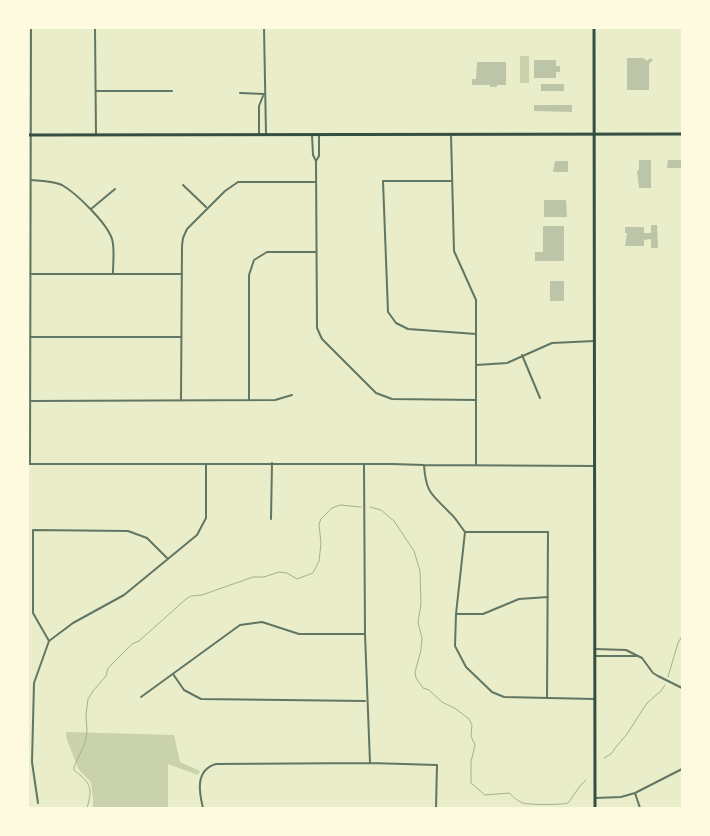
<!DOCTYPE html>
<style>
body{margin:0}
#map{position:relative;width:710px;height:836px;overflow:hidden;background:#e9edc9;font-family:Helvetica,sans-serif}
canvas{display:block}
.frame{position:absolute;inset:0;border:29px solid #fefae0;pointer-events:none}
</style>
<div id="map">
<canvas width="710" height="836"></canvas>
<div class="frame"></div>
</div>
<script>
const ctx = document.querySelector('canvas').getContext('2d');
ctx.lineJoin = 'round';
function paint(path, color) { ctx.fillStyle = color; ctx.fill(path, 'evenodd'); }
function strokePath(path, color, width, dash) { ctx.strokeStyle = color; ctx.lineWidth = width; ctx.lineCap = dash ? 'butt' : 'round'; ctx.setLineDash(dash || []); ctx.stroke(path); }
paint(new Path2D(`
 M520,56H529V83H520Z
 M66,732L174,735L180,762L200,771L198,775L168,764V808H93V798L91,782L79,770L67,740Z`), '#cad2ad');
strokePath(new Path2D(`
 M370,507L381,510L394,521L414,551L420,571L421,604L418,622L422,638L421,650L415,672L416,678L423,688L429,690L442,702L456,709L469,719L472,725L471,736L475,745L471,762V783L485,795L509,793C514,797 517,801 523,803C529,805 561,805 568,803L580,786L586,780
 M668,677L678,643L682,636
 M604,758L611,754L616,747L627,734L647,703L661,691L665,685
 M87,808C93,787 91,784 74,770V767L85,743L87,732L86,715L88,699L93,691L106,676L108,668L132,644L139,641L186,599L191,596L202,595L253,577H264L279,572L287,573L297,579L313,573L319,561L321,544L319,524L321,519L332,508L340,505L361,507`), '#a3b18a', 1);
paint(new Path2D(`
 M627,58H643L647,61L650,58L653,60L649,64V90H627Z
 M534,60H556V66H560V72H556V78H534Z
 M477,62H506V85H497V87H490V85H472V79H476Z
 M541,84H564V91H541Z
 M534,105H572V112L534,111Z
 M639,160H651V188H639L637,171L639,170Z
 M668,160H682V168H667Z
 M555,161H568V172H553Z
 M544,200H566L567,217H544Z
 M651,225H657L658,248H651V239L644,240V246H625L627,233H625V227H644V233H651Z
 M543,226H564V261H535V252H543Z
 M550,281H564V301H550Z`), '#bcc5a7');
strokePath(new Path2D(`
 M95,28H264L266,134
 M95,28L96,135
 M96,91H172
 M240,93L264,94
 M259,135V106L263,96
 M312,135L313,155L316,161L317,328L322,339L376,393L392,399L476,400
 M451,135L454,251L476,300V465
 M316,161L319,156V135
 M31,180C42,181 53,181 62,185C76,193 107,223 112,239C115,248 113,263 113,273
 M451,181H383L388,312L396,323L408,329L476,334
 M183,185L206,207
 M91,209L115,189
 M30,274H182
 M30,337H180
 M522,355L540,398
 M476,365L507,363L552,343L594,341
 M181,400L182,246L183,238L187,229L225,191L238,182H316
 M249,400V275L254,260L267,252H315
 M30,401L275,400L292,395
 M28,464H392L424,465L595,466
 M30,464L31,28
 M364,464L365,634L370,763
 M424,465C426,494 432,494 450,513C456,518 460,526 465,532L456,614L455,646L466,667L492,692L504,697L595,699
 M271,519L272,463
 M465,532H548L547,698
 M456,614H483L519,599L548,597
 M49,641L33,613V530L128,531L147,538L167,558
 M595,649L626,650L642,658L653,673L658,676L682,688
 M595,656H638
 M173,674L184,690L201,699L365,701
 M141,697L240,625L262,622L299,634H364
 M635,793L640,808
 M595,798L621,797L635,793L682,769
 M38,803L32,762L34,683L49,641L73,623L124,595L197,535L206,518V464
 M203,808C199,792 195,770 216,764L370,763L437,765L436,808`), '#617663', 2);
strokePath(new Path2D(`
 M28,135L682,134`), '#344e41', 3);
strokePath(new Path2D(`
 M594,28L595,808`), '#344e41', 3);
</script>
